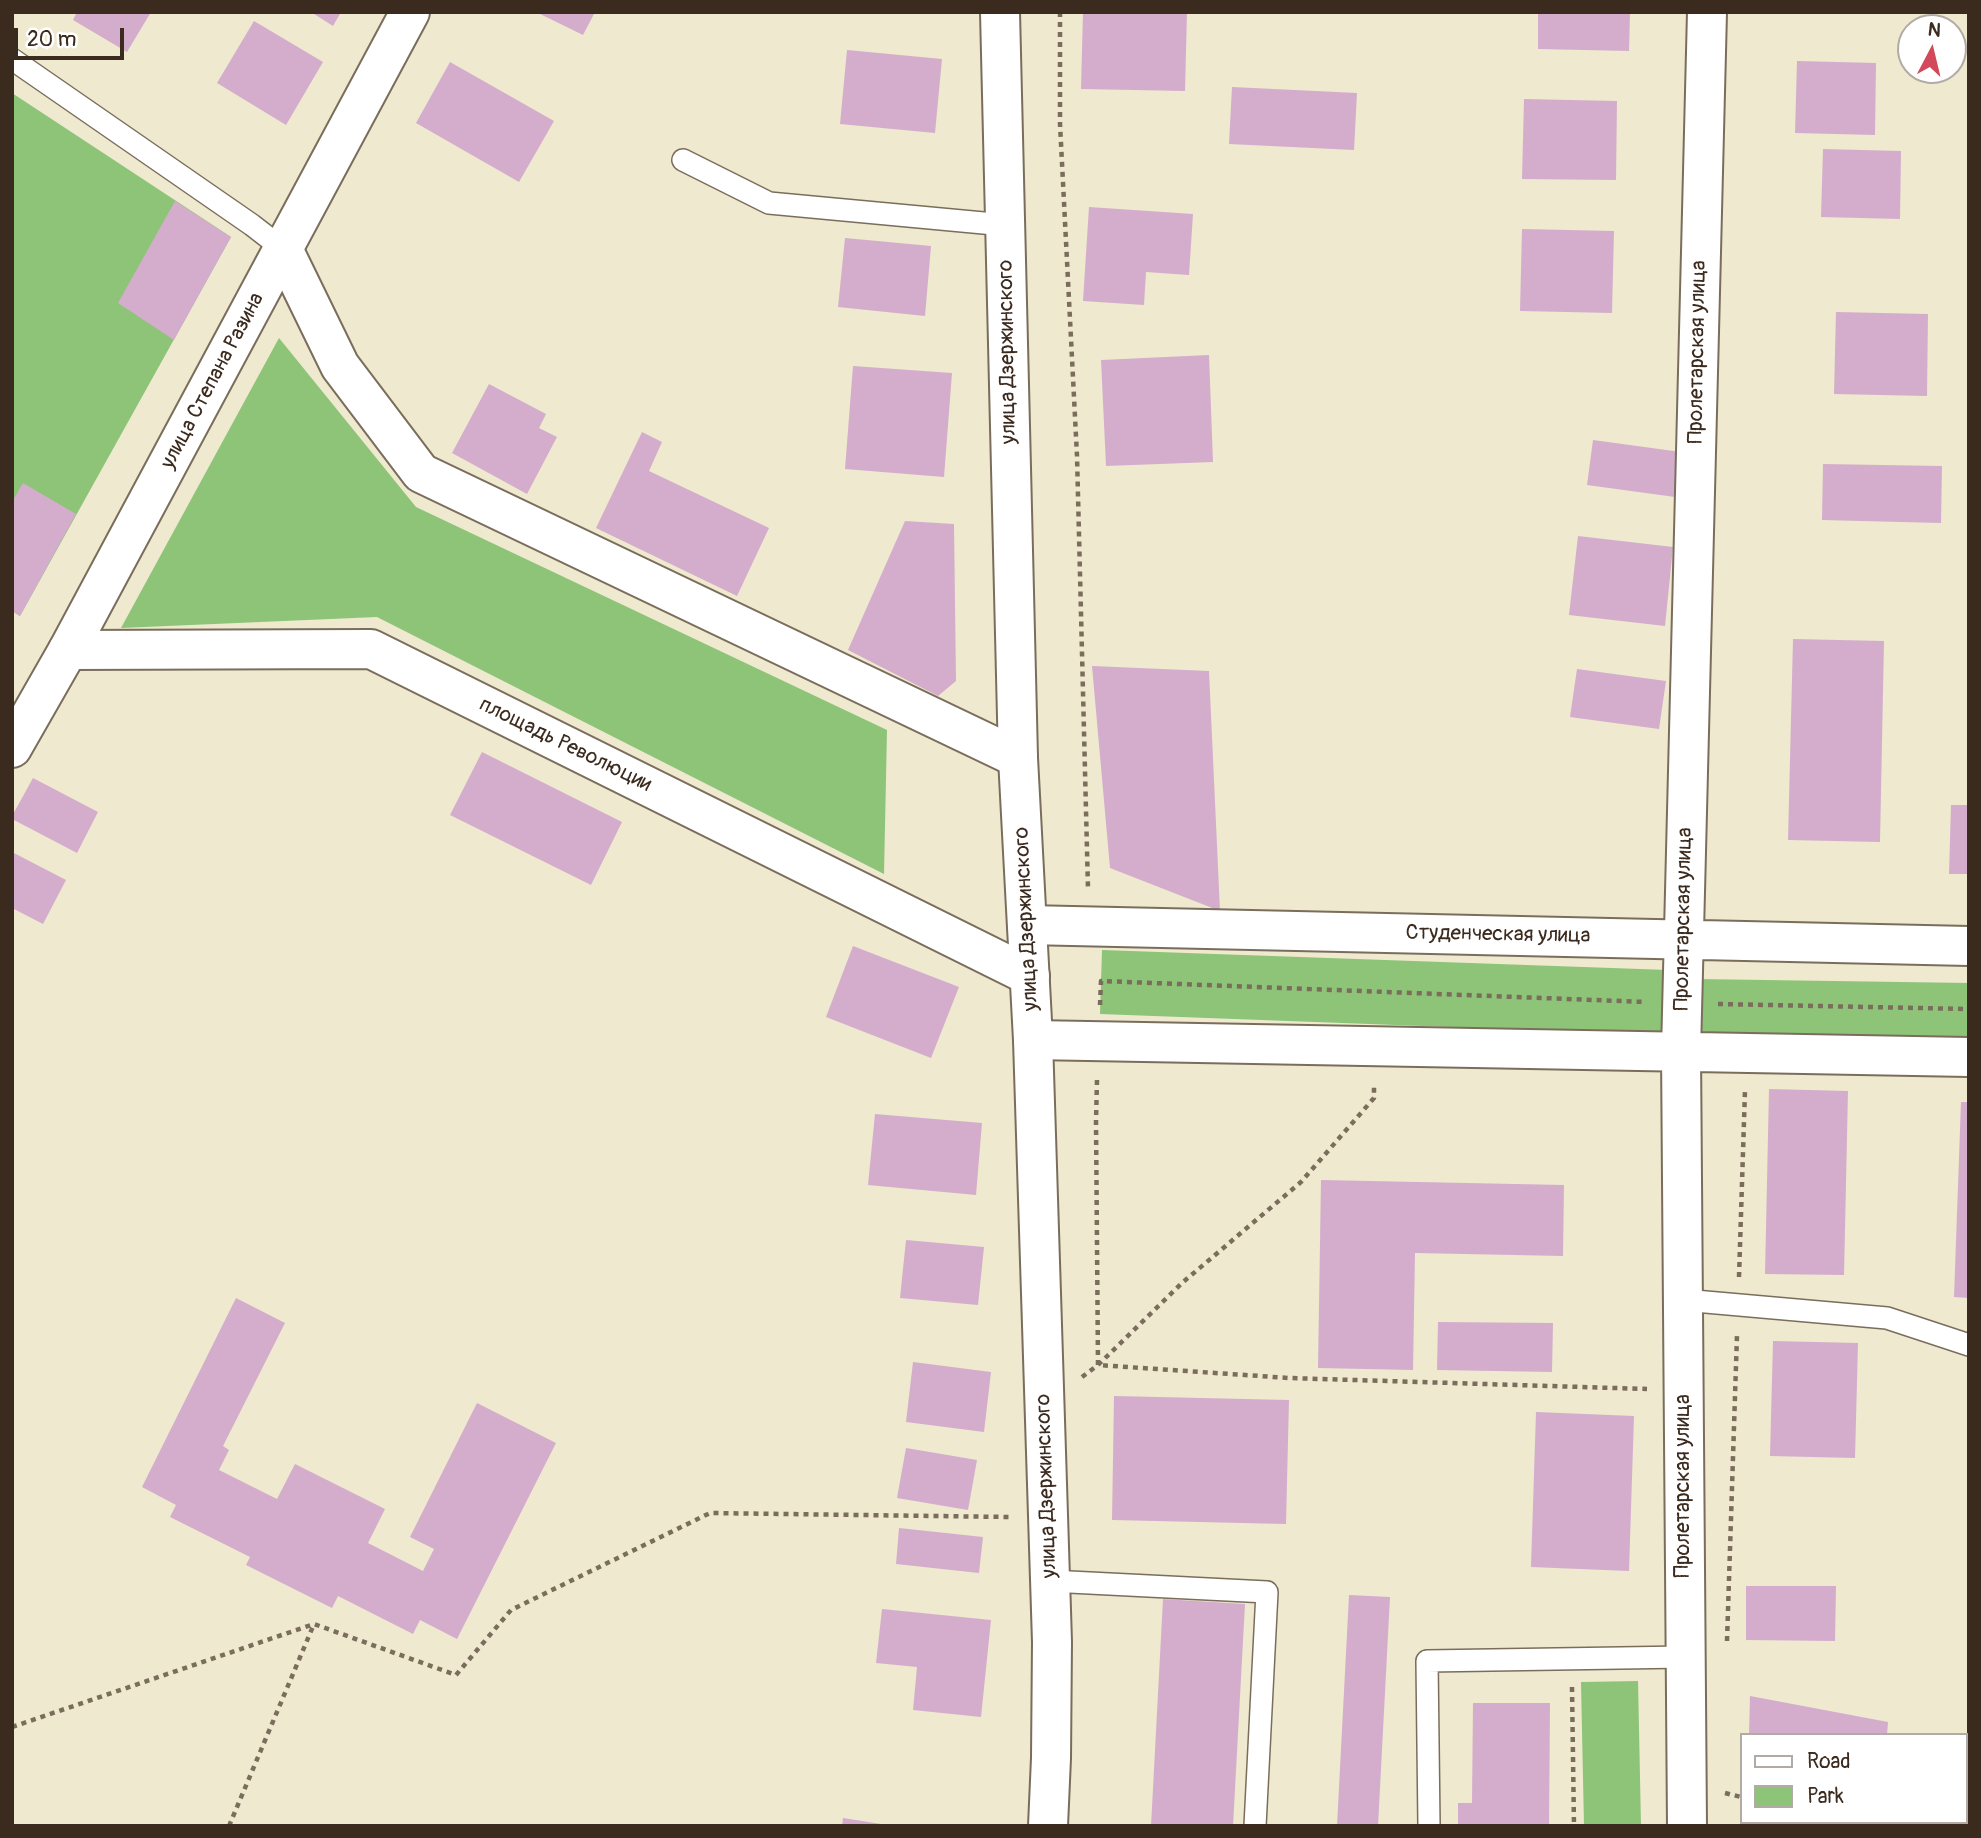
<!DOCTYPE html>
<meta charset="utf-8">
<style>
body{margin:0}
#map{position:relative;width:1981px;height:1838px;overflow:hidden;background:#eee9cf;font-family:Pangolin,sans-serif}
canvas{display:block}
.frame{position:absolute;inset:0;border:14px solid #3b2a1e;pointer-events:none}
.legend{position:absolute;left:1740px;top:1733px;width:228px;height:91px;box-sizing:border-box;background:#fff;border:2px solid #b1aaa5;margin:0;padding:9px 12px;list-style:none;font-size:21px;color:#3b2a1e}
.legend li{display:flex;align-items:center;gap:14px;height:35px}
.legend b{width:35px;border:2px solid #b1aaa5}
.north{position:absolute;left:1897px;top:14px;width:70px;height:70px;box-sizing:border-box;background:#fff;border:2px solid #b1aaa5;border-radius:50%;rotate:7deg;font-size:19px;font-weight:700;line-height:28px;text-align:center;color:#3b2a1e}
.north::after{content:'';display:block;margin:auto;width:24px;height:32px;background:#d1495b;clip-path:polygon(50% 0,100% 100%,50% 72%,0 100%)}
.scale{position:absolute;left:14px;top:28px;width:110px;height:32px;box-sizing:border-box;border:4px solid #3b2a1e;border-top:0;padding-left:9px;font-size:21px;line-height:24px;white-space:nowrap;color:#3b2a1e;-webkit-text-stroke:5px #fff;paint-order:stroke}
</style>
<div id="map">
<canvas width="1981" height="1838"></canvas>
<div class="frame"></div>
<ul class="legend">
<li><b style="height:9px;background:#fff"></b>Road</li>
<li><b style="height:19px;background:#8dc478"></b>Park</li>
</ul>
<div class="north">N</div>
<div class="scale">20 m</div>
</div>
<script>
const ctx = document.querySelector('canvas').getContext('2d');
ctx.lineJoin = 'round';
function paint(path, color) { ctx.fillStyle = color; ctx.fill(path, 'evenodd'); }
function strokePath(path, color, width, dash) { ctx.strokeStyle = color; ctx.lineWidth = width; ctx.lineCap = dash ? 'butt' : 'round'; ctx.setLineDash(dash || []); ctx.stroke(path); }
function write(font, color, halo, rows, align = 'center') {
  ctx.font = font + ' Pangolin,sans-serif'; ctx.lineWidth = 5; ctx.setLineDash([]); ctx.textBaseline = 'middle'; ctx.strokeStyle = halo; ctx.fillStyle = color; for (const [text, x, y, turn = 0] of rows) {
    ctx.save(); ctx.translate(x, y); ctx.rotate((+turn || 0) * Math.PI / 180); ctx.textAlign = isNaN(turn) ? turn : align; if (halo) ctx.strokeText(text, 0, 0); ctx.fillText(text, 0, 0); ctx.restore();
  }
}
paint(new Path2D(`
 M12,93L231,237L20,616L12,611Z
 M279,338L416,507L887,730L884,874L377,617L121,628Z
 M1102,950L1668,970L1665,1035L1100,1014Z
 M1696,979L1969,983V1045L1694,1040Z
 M1638,1681L1641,1826H1584L1581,1682Z`), '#8dc478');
paint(new Path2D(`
 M77,12H151L127,52L73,20Z
 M311,12H341L333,26Z
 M536,12H595L583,35Z
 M1083,12H1187L1185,91L1081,89Z
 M1538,12H1630L1629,51L1538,49Z
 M254,21L323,62L286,125L217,83Z
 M847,50L942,59L935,133L840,124Z
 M1797,61L1876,63L1875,135L1795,133Z
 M450,62L554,121L519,182L416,123Z
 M1232,87L1357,93L1354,150L1229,144Z
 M1524,99L1617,101L1616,180L1522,179Z
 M1823,149L1901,151L1900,219L1821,217Z
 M175,201L231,237L174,340L118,303Z
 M1089,207L1193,214L1189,275L1146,272L1144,305L1083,301Z
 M1522,229L1614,231L1612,313L1520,311Z
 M845,238L931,246L925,316L838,307Z
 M1836,312L1928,314L1927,396L1834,394Z
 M1209,355L1213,462L1106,466L1101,360Z
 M853,366L952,373L944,477L845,469Z
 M489,384L546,414L539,428L557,437L527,494L452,453Z
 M642,432L662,442L649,471L769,528L737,596L596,528Z
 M1593,440L1681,452L1675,497L1587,485Z
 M1823,464L1942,466L1941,523L1822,520Z
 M23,483L76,514L20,616L12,611V502Z
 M905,521L954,524L956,681L938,696L848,650Z
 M1578,536L1673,547L1665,626L1569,615Z
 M1793,639L1884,641L1880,842L1788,840Z
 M1092,666L1209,671L1220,911L1110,868Z
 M1577,669L1666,681L1659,729L1570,717Z
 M482,752L622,822L591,885L450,815Z
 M33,778L98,812L77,853L12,819V816Z
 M1951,805H1969V874H1949Z
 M12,852L66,880L43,924L12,908Z
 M853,946L959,987L931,1058L826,1017Z
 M1769,1089L1848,1091L1844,1275L1765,1274Z
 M1961,1102H1969V1298L1954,1297Z
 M875,1114L982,1123L976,1195L868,1185Z
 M1321,1180L1564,1185L1563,1256L1415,1253L1413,1370L1318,1368Z
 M906,1240L984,1247L978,1305L900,1298Z
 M236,1298L285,1323L223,1446L229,1450L219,1470L277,1499L295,1464L385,1509L368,1543L423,1571L434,1549L410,1537L477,1403L556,1443L457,1639L420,1620L413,1634L338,1596L332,1608L246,1565L250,1557L170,1517L176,1505L142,1487Z
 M1438,1322L1553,1323L1552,1372L1437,1370Z
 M1773,1341L1858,1343L1855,1458L1770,1456Z
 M913,1362L991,1372L984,1432L906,1422Z
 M1114,1396L1289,1400L1286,1524L1112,1520Z
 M1536,1412L1634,1416L1629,1571L1531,1567Z
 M906,1448L977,1460L968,1510L897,1498Z
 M899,1528L983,1537L979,1573L896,1564Z
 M1746,1586H1836L1835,1641L1746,1640Z
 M1349,1595L1390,1597L1378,1826H1337Z
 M1163,1599L1245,1604L1233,1826H1151Z
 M882,1609L991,1620L981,1717L913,1710L917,1667L876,1663Z
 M1750,1696L1888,1722L1887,1735H1749Z
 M1473,1703H1550L1549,1826H1458V1803H1472Z
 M843,1818L881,1824V1826H842Z`), '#d4adcc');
const service = new Path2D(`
 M12,59L252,225L283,249
 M683,160L769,203L1005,225
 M1683,1300L1887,1318L1969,1345
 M1050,1581L1267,1592L1255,1826
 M1429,1826L1427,1661L1685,1657`);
const minor = new Path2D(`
 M283,249L340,366L421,473L1018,758
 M68,650L371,649L1030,976
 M1027,925L1969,946
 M1033,1040L1969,1057
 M1687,1826L1681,1051L1707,12`);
const tertiary = new Path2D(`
 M12,748L68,650L410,12`);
const secondary = new Path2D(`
 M1000,12L1018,758L1033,1040L1052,1642L1051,1758L1048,1826`);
strokePath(service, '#7a6d5c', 24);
strokePath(minor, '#7a6d5c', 42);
strokePath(tertiary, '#7a6d5c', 42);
strokePath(secondary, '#7a6d5c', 42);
strokePath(new Path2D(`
 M1060,12V124L1077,456L1088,889
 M1718,1004L1969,1009
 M1100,1005L1101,981L1646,1002
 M1097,1080L1096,1121L1098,1365L1289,1378L1647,1389
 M1739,1277L1745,1090
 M1082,1377L1098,1365L1182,1283L1301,1182L1374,1098V1085
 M1727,1641L1737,1335
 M1572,1687L1574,1826
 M12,1727L314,1624L456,1675L511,1610L710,1513L1010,1517
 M1725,1793L1741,1797
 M1845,1822L1859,1826
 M229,1826L314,1624`), '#7a6d5c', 4.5, [5, 5]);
strokePath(service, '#fff', 21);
strokePath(minor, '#fff', 38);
strokePath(tertiary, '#fff', 38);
strokePath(secondary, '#fff', 38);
write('21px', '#3b2a1e', '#fff', [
 ["улица Дзержинского",1008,352,-91],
 ["Пролетарская улица",1698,352,-89],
 ["улица Степана Разина",213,381,-62],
 ["площадь Революции",565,745,26],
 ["улица Дзержинского",1027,919,-93],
 ["Пролетарская улица",1684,919,-89],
 ["Студенческая улица",1498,935,1],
 ["улица Дзержинского",1047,1486,-92],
 ["Пролетарская улица",1684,1486,-90]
]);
</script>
